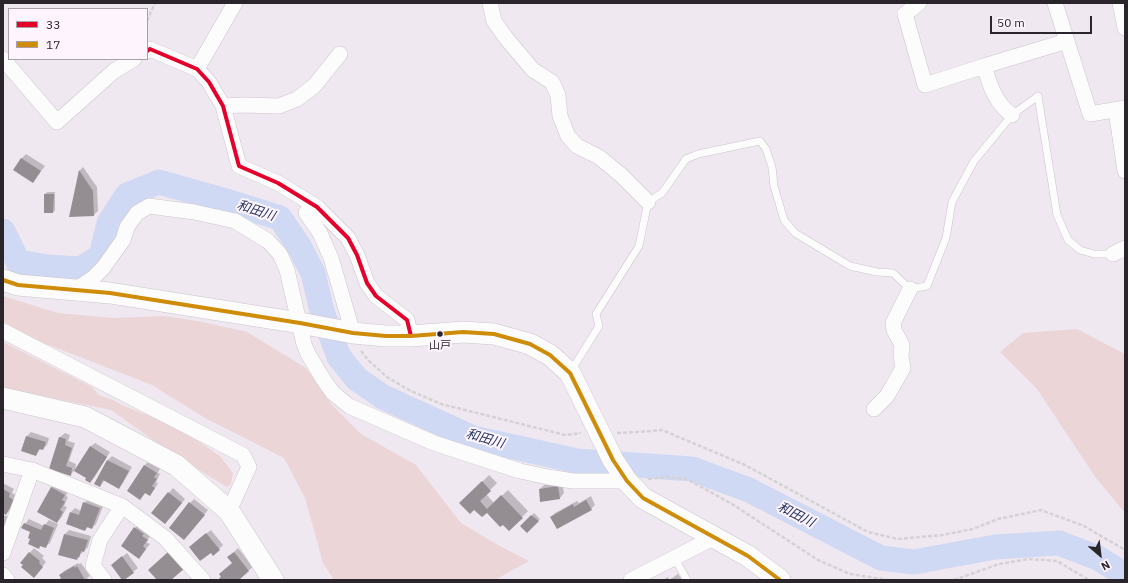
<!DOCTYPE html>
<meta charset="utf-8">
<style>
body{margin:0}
#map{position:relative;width:1128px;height:583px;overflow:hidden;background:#f0e8f1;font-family:"IBM Plex Sans",sans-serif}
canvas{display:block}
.frame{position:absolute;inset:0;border:4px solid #2a242b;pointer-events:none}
.legend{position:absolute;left:8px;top:8px;width:140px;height:52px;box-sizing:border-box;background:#fef4fe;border:1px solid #a9a1aa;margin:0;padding:5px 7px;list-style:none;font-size:12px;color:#2a242b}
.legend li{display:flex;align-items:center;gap:8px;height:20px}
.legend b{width:20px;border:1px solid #a9a1aa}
.north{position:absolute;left:1080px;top:535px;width:40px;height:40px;-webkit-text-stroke:3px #fef4fe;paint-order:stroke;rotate:152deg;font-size:11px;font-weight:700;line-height:16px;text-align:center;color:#2a242b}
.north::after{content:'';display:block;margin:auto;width:14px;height:18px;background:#2a242b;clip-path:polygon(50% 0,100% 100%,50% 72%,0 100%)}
.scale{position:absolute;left:990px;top:16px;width:102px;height:18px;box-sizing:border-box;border:2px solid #2a242b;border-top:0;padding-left:5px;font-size:12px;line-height:14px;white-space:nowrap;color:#2a242b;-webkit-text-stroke:3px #fef4fe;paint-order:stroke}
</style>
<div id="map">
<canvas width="1128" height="583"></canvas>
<div class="frame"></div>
<ul class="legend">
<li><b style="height:5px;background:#e4002b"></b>33</li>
<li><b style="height:5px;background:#ce8c09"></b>17</li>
</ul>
<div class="north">N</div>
<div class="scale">50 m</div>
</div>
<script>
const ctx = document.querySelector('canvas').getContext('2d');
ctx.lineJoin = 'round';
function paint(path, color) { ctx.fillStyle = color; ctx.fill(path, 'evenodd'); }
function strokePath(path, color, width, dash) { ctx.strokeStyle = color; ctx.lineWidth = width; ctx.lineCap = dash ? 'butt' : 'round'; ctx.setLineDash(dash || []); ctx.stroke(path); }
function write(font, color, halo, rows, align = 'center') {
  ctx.font = font + ' "IBM Plex Sans","Noto Sans JP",sans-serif'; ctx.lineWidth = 4; ctx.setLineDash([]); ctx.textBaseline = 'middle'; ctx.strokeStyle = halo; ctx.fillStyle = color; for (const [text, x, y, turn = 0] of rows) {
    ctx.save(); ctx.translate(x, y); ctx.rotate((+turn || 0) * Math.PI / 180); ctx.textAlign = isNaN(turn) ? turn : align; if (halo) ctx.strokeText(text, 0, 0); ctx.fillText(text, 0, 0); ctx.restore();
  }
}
paint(new Path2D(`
 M3,296L58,313L113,318L164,316L198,321L247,332L306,368L332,405L361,434L416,465L461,523L498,545L529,561L495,580H334L323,563L305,498L284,458L205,418L152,385L28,337L3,321Z
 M1077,329L1125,354V513L1096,478L1037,389L1000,352L1023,333Z
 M3,342L92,387L99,395L113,400L124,406L176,426L220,456L233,473L231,484L227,487L176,456L111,410L3,388Z`), '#ebd5d7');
paint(new Path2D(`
 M26,154L45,166L33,182L21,159Z
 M83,167L97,187L98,211L94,215L70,216L80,170Z
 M47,192H55V211L53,212H45V194Z
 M31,432L49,438L47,445L43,449L41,448L36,455L22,450L27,436Z
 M65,433L70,435L68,441L75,443L69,461L76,464L75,470L70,475L50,468L60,437Z
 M95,443L110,452L94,478L90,482V447Z
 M112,456L132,467L123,483L119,488L105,480L100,486L95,484L108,460Z
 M149,461L160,468L158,473L160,474L156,482L158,483L154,490L146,492L140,499L128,491L145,465Z
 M489,475L497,483L486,494L494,503L508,490L528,511L509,530L487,511L474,509L461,503Z
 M562,482L564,493L560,498L541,501L540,489L544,485Z
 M3,483L14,489L12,493L18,496L10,510L6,514L3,512Z
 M56,483L68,491L66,496L68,497L64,506L67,507L61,518L57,522L51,488Z
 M173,488L185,499L169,519L152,513Z
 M591,496L595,505L591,509L551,517L555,513L577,501L579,503Z
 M89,499L104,504L96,524L92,528L88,527L84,530L71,512L75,508L81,511L84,503Z
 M194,499L208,510L188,535L190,503Z
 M534,513L540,519L527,532L521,526Z
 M3,515L9,517L3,533Z
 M29,519L44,526L49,520L58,524L50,543L45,547L41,545L39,548L31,538L32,531L23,527Z
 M139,524L151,535L146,542L150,544L139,558L135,528Z
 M69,530L91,536L88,547L76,559L65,534Z
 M211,530L223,545L219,549L211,552L194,543Z
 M34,548L44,556L42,558L46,562L38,572L21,563Z
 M238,548L253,567L237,580H222L233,563L229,557Z
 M127,553L138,568L123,580L112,565Z
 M78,563L79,564L81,563L90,576L87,578L89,580H60L62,578L60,575L64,571Z
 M678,574L682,580H663L668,577L669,580Z`), '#0003');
strokePath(new Path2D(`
 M3,231L18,262L48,267L81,269L101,256L109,223L127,195L159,182L226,201L280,218L299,246L313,273L322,311L339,357L357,379L383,397L473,438L577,461L692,469L749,490L881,558L914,562L995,547L1059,543L1098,558L1125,575`), '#d0d9f3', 25);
paint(new Path2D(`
 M21,158L41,171L33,183L13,170Z
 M79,170L93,191L94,216L69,217Z
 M44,194H54L53,213H44Z
 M26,436L46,442L43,450L39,449L36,456L21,451Z
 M59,437L66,439L65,445L72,448L66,466L72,468L71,476L49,469Z
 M90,446L107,457L90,483L85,480L86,478L74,471Z
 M107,460L129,471L119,489L103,480L100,487L94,484Z
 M144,465L157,473L154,477L157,479L152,486L155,488L150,496L145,493L140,500L127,491Z
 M482,481L491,491L480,501L487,509L501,495L523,518L509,531L503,525L500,527L487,513L482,517L474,510L470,514L459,503Z
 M558,486L560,499L540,502L539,489Z
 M51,487L65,495L62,500L65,502L60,510L63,512L57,523L37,512Z
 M3,489L10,493L9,497L14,500L6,515L3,513Z
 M168,492L182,503L165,524L151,513Z
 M586,500L592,510L557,529L550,517L573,504L574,507Z
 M83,502L100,508L92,529L87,527L85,531L66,524L70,512L79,515Z
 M189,502L205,515L184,540L169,528Z
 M531,515L539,521L527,533L520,526Z
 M24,523L41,530L44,524L54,528L46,548L40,546L39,549L28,544L30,539L28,538L30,532L21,528Z
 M134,527L144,534L142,536L148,540L143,546L146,549L139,559L121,546Z
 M206,533L220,550L213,556L211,553L200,561L189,547Z
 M64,534L88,540L84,552L81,551L79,558L78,557L77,560L58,555Z
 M29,552L40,561L39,563L43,567L34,578L21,567L23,565L20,563Z
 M168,552L184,569L171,580H157L148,570Z
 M234,552L249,571L239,580H221L219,578L221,577L219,574L232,563L227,557Z
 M122,556L134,573L124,580H122L111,565Z
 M74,566L75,568L77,566L85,580H58L61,578L59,575Z`), '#948d92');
const lane = new Path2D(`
 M571,371L599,326L596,314L639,246L648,202L662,193L686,159L698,154L760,141L766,149L772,167L774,186L784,220L795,233L850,266L877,272L893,273L910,289L927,286L946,238L952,202L974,161L1012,115L1038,96L1057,215L1068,240L1080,250L1094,254H1113
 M674,557L687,580`);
const street = new Path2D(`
 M490,3L494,21L506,38L533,70L552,82L558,95L560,116L568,136L577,146L599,157L621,175L648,202
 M919,3L905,14L925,85L984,66C990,85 995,103 1012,115
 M1055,3L1090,114L1125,108
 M1120,3L1125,28
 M147,51L150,49L197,69L209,82L223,106L239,166L278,183L317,207L348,238L357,255L367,283L376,296L407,320L411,336
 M3,59L57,122L114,71L134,59
 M984,66L1067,41
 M197,69L235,3
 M223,106L243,105L279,106L297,99L314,86L340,54
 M1116,110L1125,171
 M306,213L320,233L331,258L353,333
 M1113,254L1125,248
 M75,290L93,278L103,268L123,240L127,227L137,213L149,206L194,212L235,221L268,241L280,254L287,270L304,344L308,354L325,382L333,393L349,406L434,443L520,471L548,477L573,481H627
 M3,331L243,455L249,467L229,511
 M874,409L887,396L903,368L901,356L902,345L894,330L893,323L910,289
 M3,464L32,470L122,506L165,538L203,580
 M3,553L32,470
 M3,575L7,580
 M104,580L93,566L100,540L122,506
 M631,580L715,537`);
const secondary = new Path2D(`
 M3,280L18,285L110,293L300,323L353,333L386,336H411L463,332L494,334L530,344L550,355L570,373L613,460L627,481L643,498L748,556L780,580
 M3,398L85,417L176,465L229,511L273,580`);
strokePath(lane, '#cac4cb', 8);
strokePath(street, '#cac4cb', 16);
strokePath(secondary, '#cac4cb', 22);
strokePath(new Path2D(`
 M147,21L155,3
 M361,351L369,361L387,377L409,390L441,404L565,435L581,433
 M617,433L637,432L662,430L745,465L868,532L898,539L942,535L973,529L998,519L1041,510L1084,526L1125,550
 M648,479L666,477L687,479L732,504L818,560L850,574L889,580
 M954,580L999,564L1029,559L1057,561L1089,580`), '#d4d2d4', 2.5, [4, 2]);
strokePath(lane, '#fdfcfd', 7);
strokePath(street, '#fdfcfd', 15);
strokePath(secondary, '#fdfcfd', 21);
strokePath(new Path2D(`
 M147,51L150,49L197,69L209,82L223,106L239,166L278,183L317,207L348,238L357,255L367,283L376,296L407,320L411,336`), '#e4002b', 4);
strokePath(new Path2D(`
 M3,280L18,285L110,293L300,323L353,333L386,336H411L463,332L494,334L530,344L550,355L570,373L613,460L627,481L643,498L748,556L780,580`), '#ce8c09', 4);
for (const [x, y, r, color] of [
 [440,334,3.5,"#2a242b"]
]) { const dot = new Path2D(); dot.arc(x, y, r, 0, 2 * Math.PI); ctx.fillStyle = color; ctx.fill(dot); strokePath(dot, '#fef4fe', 1.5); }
write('11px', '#2a242b', '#fef4fe', [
 ["山戸",440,346]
]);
write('italic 13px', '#21335e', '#fef4fe', [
 ["和田川",256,211,18],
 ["和田川",485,439,16],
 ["和田川",796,515,27]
]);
</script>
